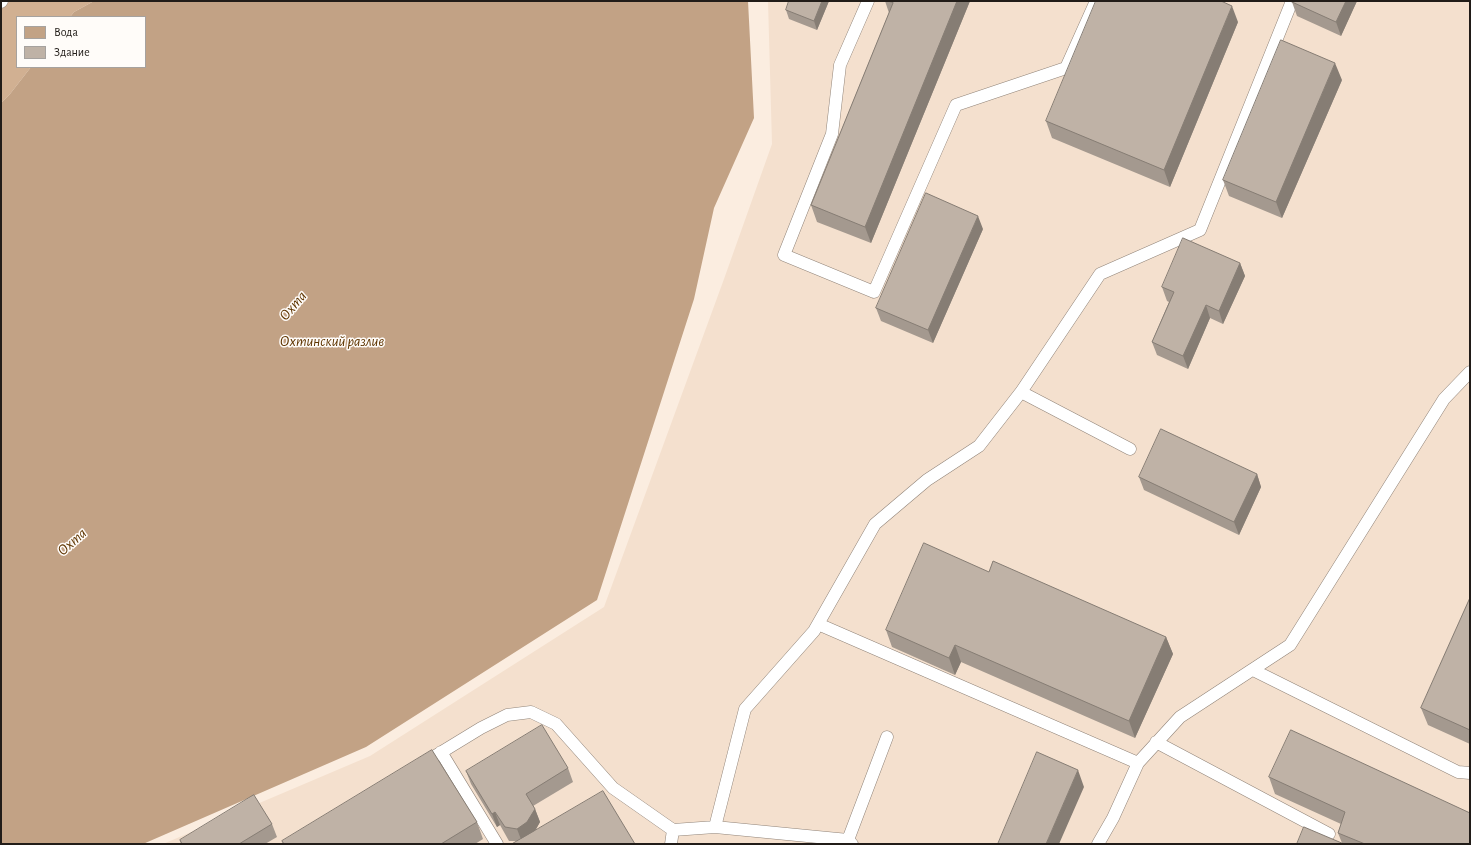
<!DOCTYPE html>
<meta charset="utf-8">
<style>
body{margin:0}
#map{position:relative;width:1471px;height:845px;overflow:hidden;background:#fbede0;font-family:"Alegreya Sans",sans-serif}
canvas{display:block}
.frame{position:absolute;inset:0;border:2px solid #211c18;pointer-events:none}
.legend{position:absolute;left:16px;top:16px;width:130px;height:52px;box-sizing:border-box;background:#fffcf9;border:1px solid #a6a29f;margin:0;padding:5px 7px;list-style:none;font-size:12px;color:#211c18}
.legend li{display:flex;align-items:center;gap:8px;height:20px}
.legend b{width:20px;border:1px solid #a6a29f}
</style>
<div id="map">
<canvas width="1471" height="845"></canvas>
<div class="frame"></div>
<ul class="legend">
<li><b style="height:11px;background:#c2a285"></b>Вода</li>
<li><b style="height:11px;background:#bfb2a6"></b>Здание</li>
</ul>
</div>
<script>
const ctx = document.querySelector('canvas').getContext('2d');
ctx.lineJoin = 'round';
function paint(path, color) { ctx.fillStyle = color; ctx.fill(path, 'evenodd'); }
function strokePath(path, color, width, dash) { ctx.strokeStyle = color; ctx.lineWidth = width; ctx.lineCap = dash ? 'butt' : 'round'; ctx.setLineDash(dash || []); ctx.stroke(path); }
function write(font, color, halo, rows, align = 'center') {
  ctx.font = font + ' "Alegreya Sans",sans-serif'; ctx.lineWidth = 3; ctx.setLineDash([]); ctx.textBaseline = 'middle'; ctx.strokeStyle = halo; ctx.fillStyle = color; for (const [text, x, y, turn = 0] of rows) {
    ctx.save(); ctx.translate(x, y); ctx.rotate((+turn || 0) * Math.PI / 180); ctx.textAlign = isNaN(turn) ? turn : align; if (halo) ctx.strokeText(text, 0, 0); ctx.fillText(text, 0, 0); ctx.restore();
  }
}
paint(new Path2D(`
 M768,1H1470V844H163L370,756L604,607L724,279L772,144Z`), '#f4e0ce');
paint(new Path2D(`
 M1,1H94L74,12L70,17H17V67H31L10,94L1,103Z`), '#d1b092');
paint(new Path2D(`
 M94,1H748L754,118L714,208L694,299L597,600L366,747L143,844H1V103L10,94L31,67H145V17H70L74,12Z`), '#c2a285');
const lane = new Path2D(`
 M868,1L840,65L832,134L784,255L874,292L956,105L1066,68L1096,1
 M1,2L2,1
 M1021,392L1130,449
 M818,624L1138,763
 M1253,670L1458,772L1470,773
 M1156,742L1329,834
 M441,752L497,844
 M422,764L481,728L507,715L531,712L556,724L613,788L673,830L715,827L848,840L852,844
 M715,827L745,709L814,631L875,524L927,480L979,446L1021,392L1100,274L1200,230L1292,1
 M848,840L887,737
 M671,844L673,830
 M1098,844L1113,818L1138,763L1180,717L1290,645L1444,399L1470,372`);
strokePath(lane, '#918479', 13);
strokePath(lane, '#fff', 12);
paint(new Path2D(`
 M829,1L817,30L789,19L786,10Z
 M885,1H970L871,243L817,222L811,205L889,13Z
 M1293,1H1357L1341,36L1297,16L1292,2Z
 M1238,22L1170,187L1052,138L1046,121Z
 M1342,80L1282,218L1229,196L1223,180Z
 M983,229L933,343L881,321L876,308Z
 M1240,263L1245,276L1223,324L1210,318L1188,369L1157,355L1152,342L1169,302L1167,301L1162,287Z
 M1257,474L1261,487L1239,535L1144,490L1139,477Z
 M989,572L1166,637L1173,654L1135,738L961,662L955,675L892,647L886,630Z
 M1470,598V744L1428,725L1421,708Z
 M568,768L573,782L533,806L535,809L540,822L535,831L517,841H509L500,825L497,827L471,784L466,771Z
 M1269,777L1470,844H1297L1342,843L1338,833L1341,824L1275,794Z
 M477,822L483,839L475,844H283L282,841Z
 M272,824L277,837L265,844H181L180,840Z`), '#a4998f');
paint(new Path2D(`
 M822,1H829L817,30L814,21Z
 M957,1H970L871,243L865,227Z
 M1346,1H1357L1341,36L1336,22Z
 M1232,6L1238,22L1170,187L1164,170Z
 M1335,63L1342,80L1282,218L1276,202Z
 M978,216L983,229L933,343L928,330Z
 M1240,263L1245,276L1223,324L1219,311Z
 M1206,305L1210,318L1188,369L1183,356Z
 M1257,474L1261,487L1239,535L1234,522Z
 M1166,637L1173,654L1135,738L1129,721Z
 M955,645L961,662L955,675L949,658Z
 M1078,770L1084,787L1059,844H1046Z
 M535,809L540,822L532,836L522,842L517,829Z
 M495,812L500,825L497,827L492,814Z`), '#867d74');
const building = new Path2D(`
 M789,1H822L814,21L786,10Z
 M888,1H957L865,227L811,205L893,3Z
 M1096,1H1221L1232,6L1164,170L1046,121Z
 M1293,1H1346L1336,22L1292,2Z
 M1281,40L1335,63L1276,202L1223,180Z
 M926,193L978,216L928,330L876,308Z
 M1183,238L1240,263L1219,311L1206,305L1183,356L1152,342L1174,292L1162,287Z
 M1161,429L1257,474L1234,522L1139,477Z
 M924,543L989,572L993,561L1166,637L1129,721L955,645L949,658L886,630Z
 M1470,598V730L1421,708Z
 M542,725L568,768L526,794L535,809L527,822L517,829L505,827L495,812L492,814L466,771Z
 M1291,730L1470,813V844H1365L1338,833L1345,812L1269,777Z
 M432,750L477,822L441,844H284L282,841Z
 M1037,752L1078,770L1046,844H998Z
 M603,791L635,844H512Z
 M254,795L272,824L239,844H182L180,840Z
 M1304,827L1344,844H1297Z`);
paint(building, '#bfb2a6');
strokePath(building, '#867d74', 1);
write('italic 15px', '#5f3500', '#fffcf9', [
 ["Охта",293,306,-49],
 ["Охтинский разлив",332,341],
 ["Охта",72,542,-41]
]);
</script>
